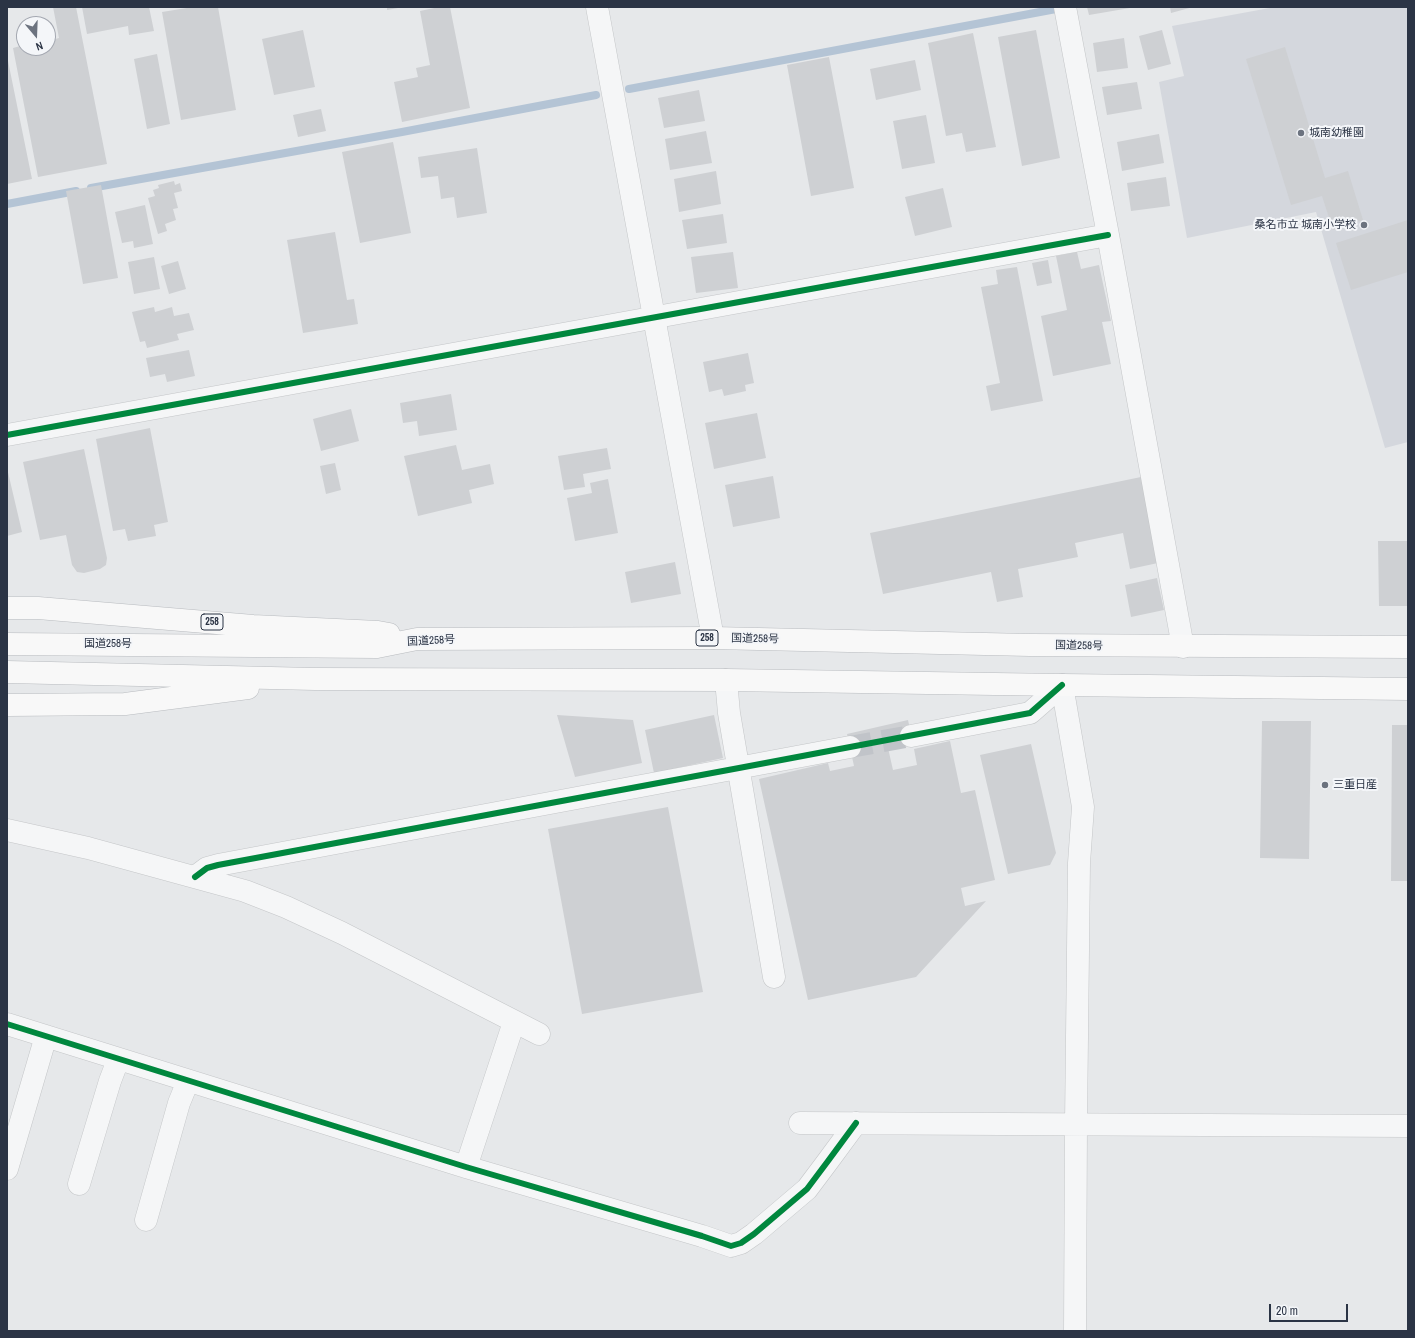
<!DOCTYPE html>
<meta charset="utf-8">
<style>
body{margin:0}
#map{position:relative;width:1415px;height:1338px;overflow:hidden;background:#e6e8ea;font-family:"Archivo Narrow",sans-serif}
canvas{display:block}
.frame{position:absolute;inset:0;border:8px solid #2b3445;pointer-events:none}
.north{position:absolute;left:16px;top:16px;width:40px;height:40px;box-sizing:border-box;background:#f4f6f9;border:1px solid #a4a8b1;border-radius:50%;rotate:161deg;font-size:11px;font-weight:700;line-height:16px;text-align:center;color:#2b3445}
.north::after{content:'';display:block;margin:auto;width:14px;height:18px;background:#6c737f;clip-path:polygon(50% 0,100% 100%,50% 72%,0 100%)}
.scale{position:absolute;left:1269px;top:1304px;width:79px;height:18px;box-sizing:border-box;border:2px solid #2b3445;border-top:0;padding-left:5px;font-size:12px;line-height:14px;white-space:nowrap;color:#2b3445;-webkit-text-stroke:3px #f4f6f9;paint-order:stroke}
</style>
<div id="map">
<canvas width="1415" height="1338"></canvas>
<div class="frame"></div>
<div class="north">N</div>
<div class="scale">20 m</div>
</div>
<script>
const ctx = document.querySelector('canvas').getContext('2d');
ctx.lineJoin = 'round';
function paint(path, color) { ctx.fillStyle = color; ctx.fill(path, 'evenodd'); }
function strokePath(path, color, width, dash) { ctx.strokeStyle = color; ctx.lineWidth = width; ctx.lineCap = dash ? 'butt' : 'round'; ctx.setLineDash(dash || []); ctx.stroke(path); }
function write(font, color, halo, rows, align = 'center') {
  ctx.font = font + ' "Archivo Narrow","Noto Sans JP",sans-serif'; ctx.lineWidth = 4; ctx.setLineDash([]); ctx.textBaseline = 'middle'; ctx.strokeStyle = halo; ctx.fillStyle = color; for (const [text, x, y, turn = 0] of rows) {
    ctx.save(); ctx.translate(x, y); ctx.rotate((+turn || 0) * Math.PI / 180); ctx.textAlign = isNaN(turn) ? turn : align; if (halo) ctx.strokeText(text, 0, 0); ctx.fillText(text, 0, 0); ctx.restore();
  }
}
paint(new Path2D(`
 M1275,7H1408V442L1385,448L1316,212L1187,238L1159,82L1184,76L1172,26Z`), '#d4d7dd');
strokePath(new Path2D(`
 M629,89L1056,9
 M91,188L402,132L596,95
 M7,204L76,191`), '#b4c4d5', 8);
paint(new Path2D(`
 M53,7H76L107,164L38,177L13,48L24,45V48H48V41L59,38Z
 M82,7H149L154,31L129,35L128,26L87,34Z
 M193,7H218L236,110L181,120L162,12Z
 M387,7H398V8L387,10Z
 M439,7H450L470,108L402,122L394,82L418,77L416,68L430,65L420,11Z
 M1087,7H1130V8L1089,15Z
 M1170,7H1193L1171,13Z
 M303,30L315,87L274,95L262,39Z
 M1036,30L1060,158L1022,166L998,37Z
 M1162,30L1171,64L1148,70L1139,36Z
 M973,33L996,147L966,152L962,133L946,136L928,43Z
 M1124,38L1128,68L1097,72L1093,43Z
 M1285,47L1325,178L1348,171L1363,220L1333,230L1322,196L1291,205L1246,59Z
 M157,54L170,124L147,129L134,59Z
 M7,56L32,179L7,184Z
 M829,57L854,188L811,196L787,65Z
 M915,60L921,90L876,100L870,69Z
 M1137,82L1142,109L1107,115L1102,87Z
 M699,90L705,121L664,128L658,98Z
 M321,109L326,131L298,137L293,115Z
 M926,115L935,163L902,169L893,121Z
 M706,131L712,163L670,170L665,139Z
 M1159,134L1164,163L1122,171L1117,142Z
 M393,142L411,233L360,243L342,152Z
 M477,148L487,213L457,218L454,197L441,199L438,176L421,178L418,157Z
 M716,171L721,204L679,212L674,179Z
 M1166,177L1170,206L1131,211L1127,183Z
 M174,181L175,185L180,183L182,191L174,193L178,208L173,209L176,220L165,224L167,231L158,234L148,198L155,196L153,190L159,188L158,185Z
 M101,185L118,278L83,284L66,191Z
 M943,188L952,227L915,236L905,197Z
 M145,205L153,244L134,248L133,241L122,243L115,212Z
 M723,214L727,243L687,249L682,220Z
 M1408,220V272L1351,290L1336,243Z
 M335,232L347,300L354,299L358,324L303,333L287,240Z
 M733,252L738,288L696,293L691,257Z
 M1077,252L1081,269L1099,265L1111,321L1102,322L1111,364L1053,376L1041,316L1067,310L1056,256Z
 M154,257L160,289L134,294L128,262Z
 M1048,260L1052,283L1037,286L1032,263Z
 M178,261L186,289L169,294L161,266Z
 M1017,267L1043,401L991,411L986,386L1000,383L981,287L998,284L996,270Z
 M154,307L155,312L172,307L174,316L189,313L194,330L177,334L179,340L147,348L145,341L140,342L132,312Z
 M189,350L195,376L167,382L165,374L150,377L146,358Z
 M748,353L754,383L745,385L746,391L724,396L722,389L709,392L703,362Z
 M451,394L457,430L419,436L417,421L403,423L400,403Z
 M351,409L359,441L321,451L313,419Z
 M757,413L766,458L714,469L705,423Z
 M150,428L168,522L154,525L156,536L128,541L125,529L113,531L96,439Z
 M456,445L462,470L490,464L494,484L469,490L472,503L418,516L404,456Z
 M607,448L611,469L583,474L585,487L564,490L558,456Z
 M84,449L107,558L106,565L100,569L84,573L77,572L72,565L66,535L40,540L23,462Z
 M335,463L341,490L326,494L320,466Z
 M7,468L22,532L7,536Z
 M773,476L780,518L733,527L725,485Z
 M1141,477L1158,563L1130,569L1123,533L1075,543L1078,557L1018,569L1023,597L997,602L991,572L883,594L870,533Z
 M608,479L618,533L575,541L567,498L592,493L590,483Z
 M1378,541H1408V606H1379Z
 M675,562L681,594L631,603L625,572Z
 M1157,578L1164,610L1131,617L1125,585Z
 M557,715L633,720L642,763L575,777Z
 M714,715L723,758L654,773L645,730Z
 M908,720L913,743L888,748L893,770L917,765L914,749L950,741L961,793L975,790L995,880L961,888L965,906L986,901L916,977L808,1000L759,779L828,763L830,771L854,766L847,734Z
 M1262,721H1311L1309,859L1260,858Z
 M1392,725H1408V881H1391Z
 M1031,744L1056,853L1050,865L1008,874L980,755Z
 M668,807L703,992L582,1014L548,829Z`), '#ced0d3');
strokePath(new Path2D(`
 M850,747L911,736`), '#c1c4c9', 22, [22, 11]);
const minor = new Path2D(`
 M597,7L713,638
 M1065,7L1108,235L1183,647
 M7,435L1108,235
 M726,680L729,713L774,977
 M1062,685L1083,807L1079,863L1076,1124L1075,1331
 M911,736L1030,713L1062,685
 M7,830L88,848L245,891L286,907L342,933L539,1034
 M195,877L207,868L218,865L850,747
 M7,1024L466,1167L702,1236L731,1246L741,1243L754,1234L807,1189L828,1161L856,1123
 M800,1123L1408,1126
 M466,1167L514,1022
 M7,1169L46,1036
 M79,1184L110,1081L118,1060
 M146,1220L179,1103L188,1081`);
const highway = new Path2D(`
 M7,608H38L253,626L378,632L389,634
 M7,644L377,647L417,639L713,638L1030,645L1408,647
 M7,672L315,679L726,680L1062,685L1408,689
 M7,705L125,704L248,688`);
strokePath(minor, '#c4c6c8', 23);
strokePath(highway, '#b8bbbf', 23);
strokePath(minor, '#f5f6f7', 22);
strokePath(highway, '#f8f8f8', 22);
strokePath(new Path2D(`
 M7,435L1108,235
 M195,877L207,868L218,865L739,768L1030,713L1062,685
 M7,1024L466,1167L702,1236L731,1246L741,1243L754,1234L807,1189L828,1161L856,1123`), '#00873e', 6);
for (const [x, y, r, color] of [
 [1301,133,4,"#6c737f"],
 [1364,225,4,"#6c737f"],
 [1325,785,4,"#6c737f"]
]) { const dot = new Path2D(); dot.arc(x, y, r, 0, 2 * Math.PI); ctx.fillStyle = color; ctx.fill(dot); strokePath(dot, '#f4f6f9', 1.5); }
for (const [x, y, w] of [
 [212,622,22],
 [707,638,22]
]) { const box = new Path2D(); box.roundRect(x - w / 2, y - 8, w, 16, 3); ctx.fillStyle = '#f4f6f9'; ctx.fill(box); strokePath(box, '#2b3445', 1); }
write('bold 10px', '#2b3445', null, [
 ["258",212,622],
 ["258",707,638]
]);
write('11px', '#2b3445', '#f4f6f9', [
 ["城南幼稚園",1309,133],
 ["桑名市立 城南小学校",1356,225,"right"],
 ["三重日産",1333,785]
], 'left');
write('11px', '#2b3445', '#f4f6f9', [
 ["国道258号",755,639,1],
 ["国道258号",431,641,-3],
 ["国道258号",108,644],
 ["国道258号",1079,646,1]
]);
</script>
